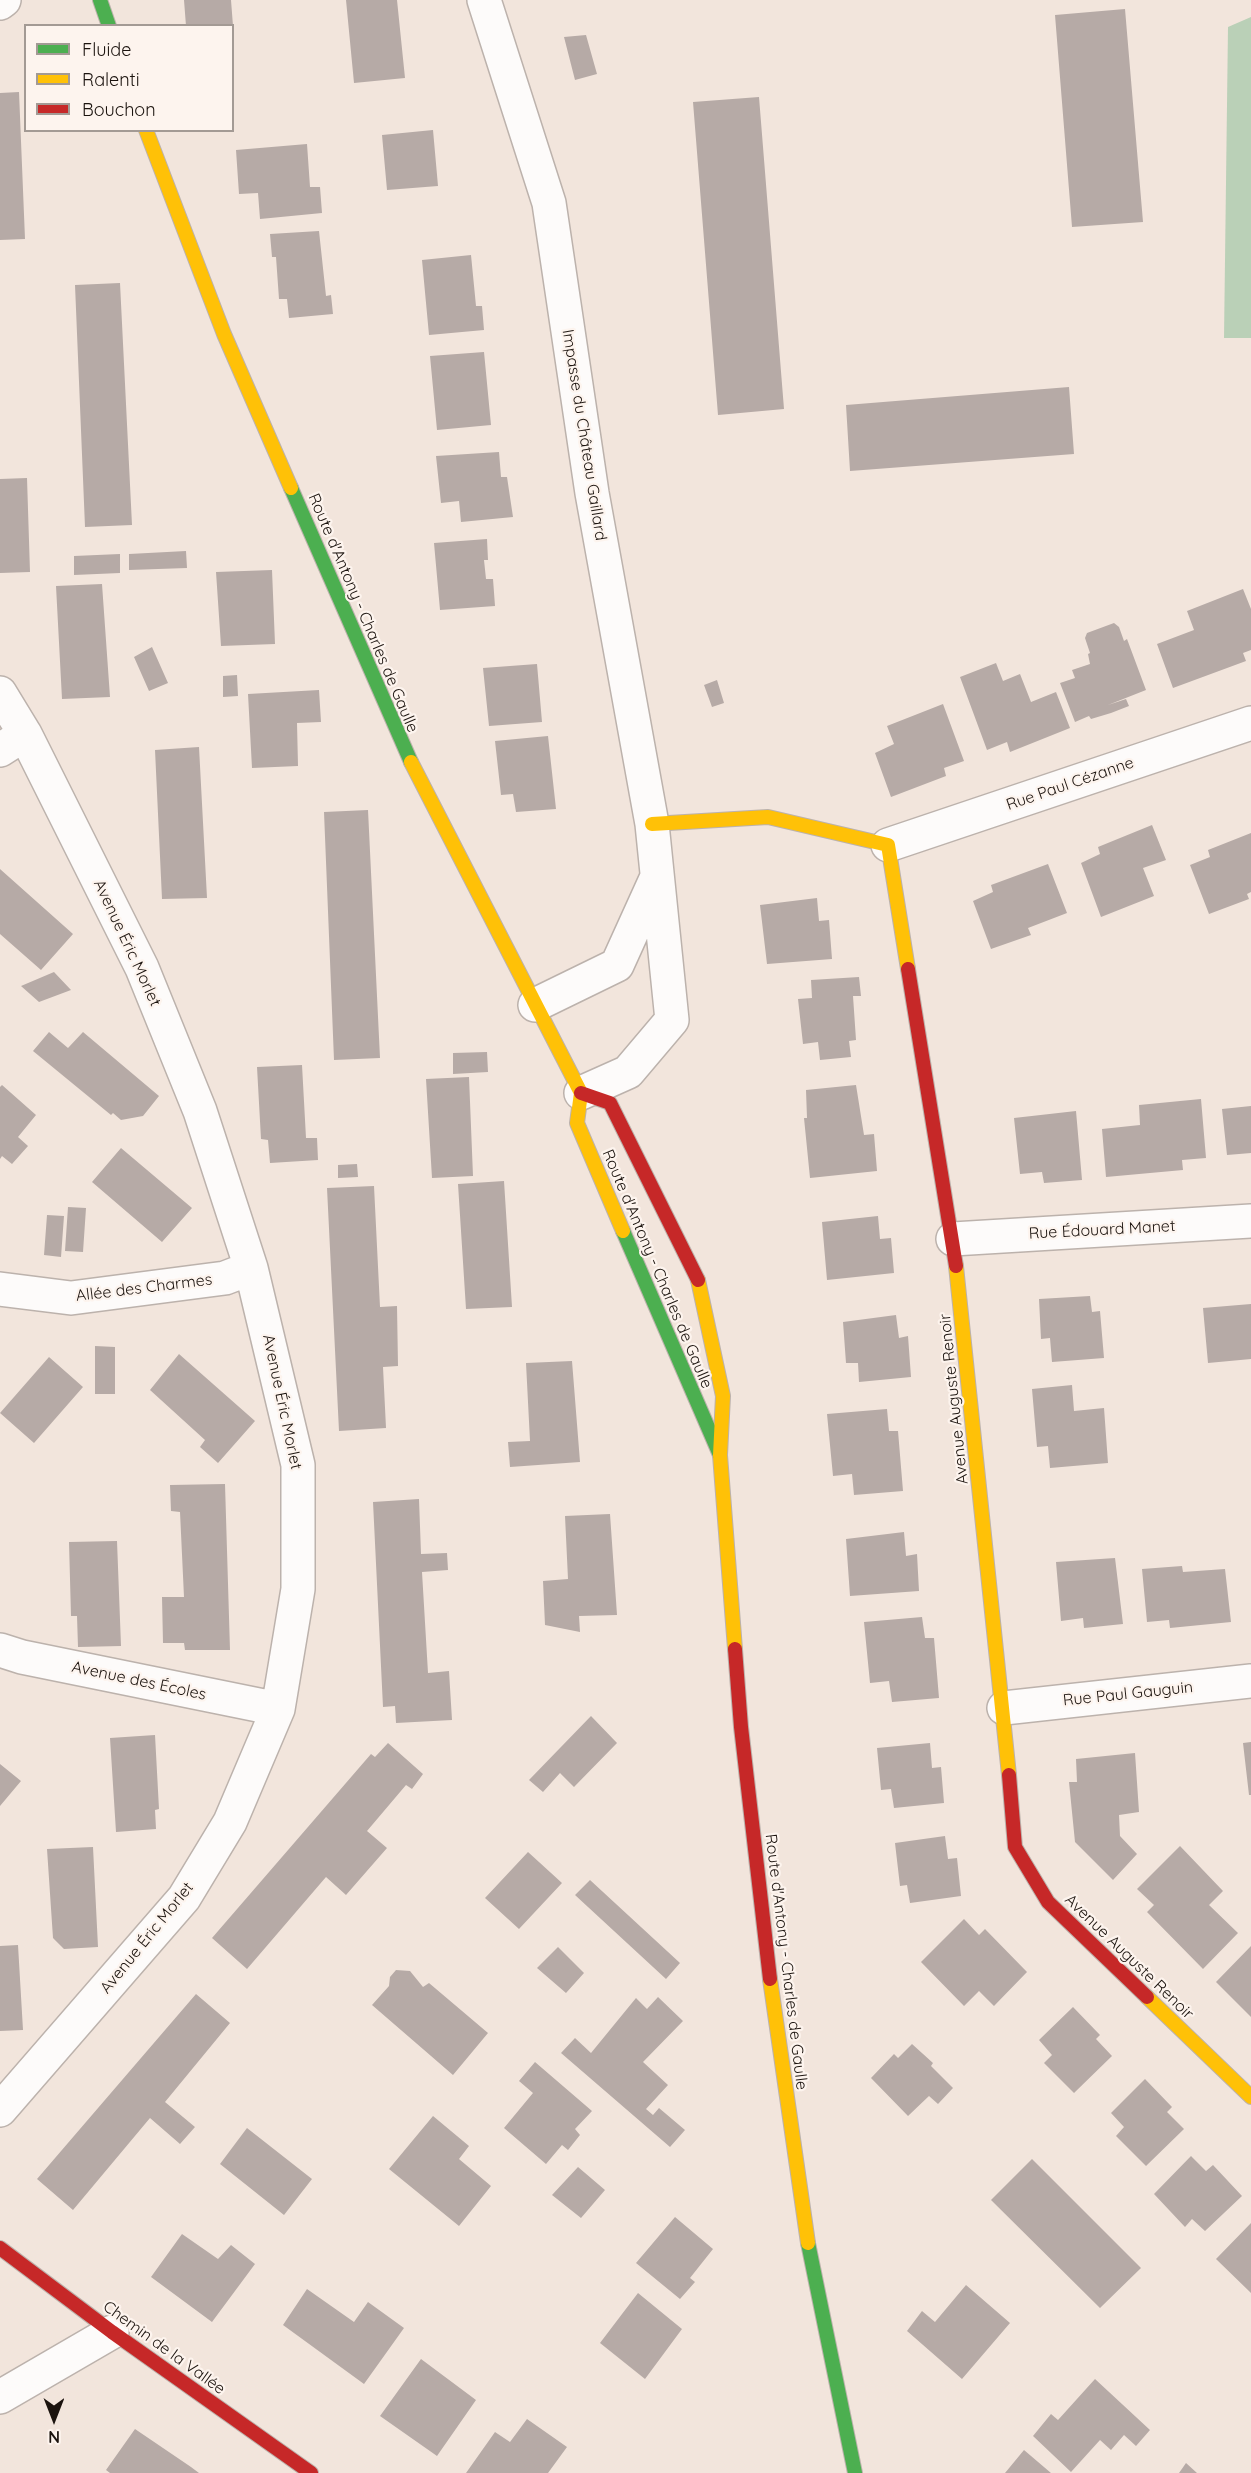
<!DOCTYPE html>
<meta charset="utf-8">
<style>
body{margin:0}
#map{position:relative;width:1251px;height:2473px;overflow:hidden;background:#f2e5dc;font-family:Quicksand,sans-serif}
canvas{display:block}
.legend{position:absolute;left:24px;top:24px;width:210px;height:108px;box-sizing:border-box;background:#fdf4ee;border:2px solid #a39a94;margin:0;padding:8px 10px;list-style:none;font-size:18px;color:#1b130e}
.legend li{display:flex;align-items:center;gap:12px;height:30px}
.legend b{width:30px;border:2px solid #a39a94}
.north{position:absolute;left:24px;top:2389px;width:60px;height:60px;-webkit-text-stroke:4px #fdf4ee;paint-order:stroke;rotate:180deg;font-size:16px;font-weight:700;line-height:24px;text-align:center;color:#1b130e}
.north::after{content:'';display:block;margin:auto;width:21px;height:27px;background:#1b130e;clip-path:polygon(50% 0,100% 100%,50% 72%,0 100%)}
</style>
<div id="map">
<canvas width="1251" height="2473"></canvas>
<ul class="legend">
<li><b style="height:8px;background:#4caf50"></b>Fluide</li>
<li><b style="height:8px;background:#ffc107"></b>Ralenti</li>
<li><b style="height:8px;background:#c62828"></b>Bouchon</li>
</ul>
<div class="north">N</div>
</div>
<script>
const ctx = document.querySelector('canvas').getContext('2d');
ctx.lineJoin = 'round';
function paint(path, color) { ctx.fillStyle = color; ctx.fill(path, 'evenodd'); }
function strokePath(path, color, width, dash) { ctx.strokeStyle = color; ctx.lineWidth = width; ctx.lineCap = dash ? 'butt' : 'round'; ctx.setLineDash(dash || []); ctx.stroke(path); }
function write(font, color, halo, rows, align = 'center') {
  ctx.font = font + ' Quicksand,sans-serif'; ctx.lineWidth = 4.5; ctx.setLineDash([]); ctx.textBaseline = 'middle'; ctx.strokeStyle = halo; ctx.fillStyle = color; for (const [text, x, y, turn = 0] of rows) {
    ctx.save(); ctx.translate(x, y); ctx.rotate((+turn || 0) * Math.PI / 180); ctx.textAlign = isNaN(turn) ? turn : align; if (halo) ctx.strokeText(text, 0, 0); ctx.fillText(text, 0, 0); ctx.restore();
  }
}
paint(new Path2D(`
 M1251,17V338H1224L1228,27Z`), '#bad0b7');
paint(new Path2D(`
 M184,0H231L233,26H186Z
 M346,0H397L405,78L354,83Z
 M1125,9L1143,222L1072,227L1055,15Z
 M586,35L597,74L575,80L564,37Z
 M19,92L25,239L0,240V93Z
 M759,97L784,409L718,415L693,102Z
 M433,130L438,186L387,190L382,135Z
 M307,144L310,187H320L322,213L260,219L258,193L239,194L236,150Z
 M319,231L326,296L331,295L333,314L289,318L287,299H279L276,257H272L270,234Z
 M471,255L476,306H482L484,330L429,335L422,260Z
 M120,283L132,525L85,527L75,285Z
 M484,352L491,425L437,430L430,356Z
 M1069,387L1074,454L850,471L846,405Z
 M499,452L501,477H507L513,517L461,522L459,501L441,503L436,456Z
 M27,478L30,572L0,573V479Z
 M487,539L488,560H484L486,579H493L495,606L440,610L434,543Z
 M186,551L187,568L129,570V554Z
 M120,554V573L74,575V556Z
 M272,570L275,644L221,646L216,572Z
 M102,584L110,697L62,699L56,586Z
 M1243,589L1251,609V650L1243,653L1246,661L1173,688L1157,644L1194,630L1187,611Z
 M1114,623L1119,627L1124,641L1127,639L1146,690L1108,705L1126,699L1129,706L1111,713L1091,719L1089,716L1075,722L1060,683L1075,678L1072,670L1090,664L1088,654L1090,653L1085,638L1087,633Z
 M152,647L168,683L149,691L134,657Z
 M996,663L1003,681L1020,674L1031,702L1056,692L1070,728L1010,752L1007,742L987,750L960,677Z
 M537,664L542,722L489,726L483,668Z
 M237,675L238,696L223,697V676Z
 M717,680L724,703L712,707L704,685Z
 M319,690L321,722L297,723L298,766L252,768L248,694Z
 M943,704L964,761L944,768L946,776L891,797L875,753L894,744L887,726Z
 M548,736L556,809L516,812L513,794L501,795L495,741Z
 M199,747L207,898L162,899L155,750Z
 M368,810L380,1058L334,1060L324,812Z
 M1152,825L1166,860L1143,868L1154,896L1101,917L1081,863L1100,854L1098,847Z
 M1251,833V892L1247,894L1249,899L1209,914L1190,865L1210,857L1208,850Z
 M1048,864L1067,913L1028,928L1031,935L991,949L973,901L993,892L991,885Z
 M0,869L73,934L41,970L0,934Z
 M817,898L819,921L829,920L832,959L767,964L760,905Z
 M54,972L71,990L39,1002L21,986Z
 M859,977L861,996H853L856,1040L849,1041L851,1057L820,1060L818,1042L803,1044L798,999L812,998L811,980Z
 M49,1032L68,1048L83,1032L159,1096L143,1116L121,1120L113,1113L111,1115L33,1051Z
 M487,1052L488,1072L453,1074V1053Z
 M302,1065L306,1138H317L318,1160L270,1163L268,1140L261,1139L257,1067Z
 M469,1077L473,1176L432,1178L426,1079Z
 M2,1085L36,1115L18,1137L28,1146L12,1164L2,1156L0,1159V1087Z
 M856,1085L864,1135L874,1134L877,1171L810,1178L804,1118H807L806,1090Z
 M1201,1099L1206,1158L1182,1160L1183,1170L1106,1177L1102,1129L1140,1125L1139,1105Z
 M1251,1106V1153L1227,1155L1222,1109Z
 M1076,1111L1082,1180L1044,1183L1042,1172L1020,1174L1014,1118Z
 M121,1148L192,1208L162,1242L92,1182Z
 M357,1164L358,1177L338,1178V1165Z
 M504,1181L512,1307L466,1309L458,1184Z
 M374,1186L380,1307L397,1306L398,1366L383,1367L386,1428L339,1431L327,1188Z
 M68,1207L86,1208L83,1252L65,1251Z
 M47,1215L64,1216L61,1257L44,1255Z
 M878,1216L880,1239L891,1238L894,1273L827,1280L822,1222Z
 M1090,1296L1092,1312L1100,1311L1104,1358L1052,1362L1050,1338L1041,1339L1039,1299Z
 M1251,1304V1359L1208,1363L1203,1308Z
 M896,1315L899,1338L908,1336L911,1377L859,1382L858,1363H846L843,1322Z
 M95,1346L115,1347V1394H95Z
 M179,1354L255,1421L218,1463L200,1447L205,1440L150,1390Z
 M49,1357L83,1387L34,1443L0,1413Z
 M572,1361L580,1462L510,1467L508,1442L530,1441L526,1363Z
 M1072,1385L1074,1411L1104,1408L1108,1463L1050,1468L1048,1446L1037,1447L1032,1389Z
 M887,1409L889,1431H898L903,1491L854,1495L852,1474L833,1476L827,1414Z
 M225,1484L230,1650H185L184,1643H163L162,1597H184L180,1512L171,1511L170,1485Z
 M419,1499L421,1554L447,1553L448,1570L422,1572L428,1673L449,1671L452,1720L396,1723L395,1706L383,1707L373,1502Z
 M610,1514L617,1615L579,1616L580,1632L545,1625L543,1581L568,1579L565,1516Z
 M904,1532L906,1556L917,1554L919,1591L850,1596L846,1539Z
 M117,1541L121,1646L78,1647L77,1616H71L69,1542Z
 M1115,1558L1123,1624L1084,1628L1083,1618L1061,1621L1056,1562Z
 M1182,1566L1183,1572L1225,1569L1231,1622L1170,1628L1169,1620L1147,1622L1142,1569Z
 M922,1617L925,1638H934L939,1698L892,1702L889,1681L870,1683L864,1622Z
 M591,1716L617,1743L574,1787L560,1773L543,1792L529,1780Z
 M155,1735L159,1809L155,1810L156,1829L116,1832L110,1738Z
 M1251,1742V1795H1249L1243,1743Z
 M388,1743L423,1774L412,1789L406,1785L367,1831L387,1848L346,1895L326,1877L247,1969L212,1938L371,1754L375,1757Z
 M930,1743L932,1768L941,1767L944,1803L894,1808L891,1789L881,1790L877,1748Z
 M1135,1753L1139,1812L1119,1815L1120,1836L1137,1854L1113,1880L1075,1842L1069,1782H1077L1076,1759Z
 M0,1764L21,1781L0,1806Z
 M945,1836L948,1859L957,1858L961,1896L910,1903L907,1885L900,1886L895,1843Z
 M1180,1846L1223,1891L1209,1905L1238,1933L1203,1969L1147,1912L1154,1905L1137,1889Z
 M93,1847L98,1947L64,1949L53,1938L47,1849Z
 M528,1852L562,1883L519,1929L485,1898Z
 M590,1880L680,1963L666,1979L575,1895Z
 M964,1919L979,1935L985,1929L1027,1972L994,2006L979,1991L964,2006L921,1962Z
 M18,1945L23,2030L0,2031V1946Z
 M1251,1946V2017L1216,1982Z
 M558,1947L584,1973L566,1993L537,1968Z
 M396,1970L410,1971L423,1987L429,1983L488,2033L453,2075L372,2005L389,1986L390,1977Z
 M196,1994L230,2023L165,2102L195,2127L180,2144L150,2118L73,2210L37,2179Z
 M658,1997L683,2021L643,2062L668,2085L646,2109L653,2115L659,2108L685,2130L670,2147L561,2053L575,2038L591,2053L636,1998L647,2009Z
 M1073,2007L1100,2035L1096,2039L1112,2056L1074,2093L1044,2063L1052,2055L1039,2040Z
 M912,2044L933,2063L931,2066L953,2088L938,2104L929,2096L908,2116L871,2078L894,2054L898,2058Z
 M535,2062L592,2111L575,2129L580,2135L568,2150L562,2145L546,2164L504,2128L533,2093L519,2081Z
 M1145,2079L1172,2107L1167,2112L1184,2129L1146,2166L1116,2136L1124,2127L1111,2113Z
 M433,2116L469,2146L459,2159L491,2186L459,2226L389,2169Z
 M247,2128L312,2179L284,2215L220,2164Z
 M1191,2156L1206,2171L1213,2165L1242,2196L1205,2231L1192,2219L1185,2227L1154,2194Z
 M1032,2159L1141,2268L1100,2308L991,2200Z
 M578,2167L605,2190L581,2218L552,2195Z
 M675,2217L713,2249L690,2278L695,2282L680,2299L636,2263Z
 M1251,2223V2293L1216,2259Z
 M182,2234L218,2259L231,2245L255,2264L212,2322L151,2277Z
 M966,2285L1010,2323L962,2379L907,2331L922,2311L935,2322Z
 M307,2289L354,2322L368,2302L404,2328L364,2384L283,2325Z
 M638,2293L682,2329L645,2379L600,2343Z
 M421,2359L476,2400L437,2456L380,2416Z
 M1095,2379L1150,2430L1136,2446L1124,2435L1111,2450L1100,2440L1071,2472L1033,2436L1051,2414L1058,2420Z
 M527,2419L567,2447L548,2473H466L495,2432L510,2442Z
 M135,2429L191,2467L199,2473H110L106,2470Z
 M1024,2450L1051,2473H1005Z
 M1186,2463L1197,2473H1179Z`), '#b6aaa6');
const street = new Path2D(`
 M484,0L549,203L592,493L652,824L672,1020L628,1072L581,1093
 M0,3L4,0
 M0,693L25,734L142,968L200,1111L251,1268L298,1465V1589L278,1709L230,1822L184,1898L0,2110
 M0,750L25,734
 M888,845L1251,723
 M535,1005L617,965L656,879
 M953,1239L1251,1221
 M0,1289L71,1298L225,1278L251,1268
 M0,1650L22,1657L278,1709
 M1004,1708L1251,1681
 M0,2397L112,2332`);
const fast = new Path2D(`
 M100,0L109,26
 M291,488L411,762
 M623,1231L720,1455
 M808,2243L855,2473`);
const slow = new Path2D(`
 M146,130L224,334L291,488
 M411,762L581,1093L577,1123L623,1231
 M652,824L768,817L888,845L908,969
 M956,1266L1009,1775
 M698,1280L723,1396L720,1455L735,1649
 M770,1979L808,2243
 M1147,1997L1251,2097`);
const jam = new Path2D(`
 M908,969L956,1266
 M581,1093L610,1103L698,1280
 M735,1649L741,1727L770,1979
 M1009,1775L1015,1847L1048,1902L1147,1997
 M0,2248L112,2332L311,2473`);
strokePath(street, '#bcb2ac', 36);
strokePath(fast, '#bcb2ac', 16);
strokePath(slow, '#bcb2ac', 16);
strokePath(jam, '#bcb2ac', 16);
strokePath(street, '#fdfbfa', 33);
strokePath(fast, '#4caf50', 14);
strokePath(slow, '#ffc107', 14);
strokePath(jam, '#c62828', 14);
write('16px', '#1b130e', '#fdf4ee', [
 ["Impasse du Château Gaillard",584,435,81],
 ["Route d'Antony - Charles de Gaulle",363,613,67],
 ["Rue Paul Cézanne",1070,784,-19],
 ["Avenue Éric Morlet",127,943,65],
 ["Rue Édouard Manet",1102,1230,-3],
 ["Route d'Antony - Charles de Gaulle",657,1269,67],
 ["Allée des Charmes",144,1288,-7],
 ["Avenue Auguste Renoir",954,1399,-96],
 ["Avenue Éric Morlet",282,1402,78],
 ["Avenue des Écoles",139,1681,12],
 ["Rue Paul Gauguin",1128,1694,-6],
 ["Avenue Éric Morlet",147,1938,-51],
 ["Avenue Auguste Renoir",1129,1957,44],
 ["Route d'Antony - Charles de Gaulle",786,1962,83],
 ["Chemin de la Vallée",164,2348,36]
]);
</script>
